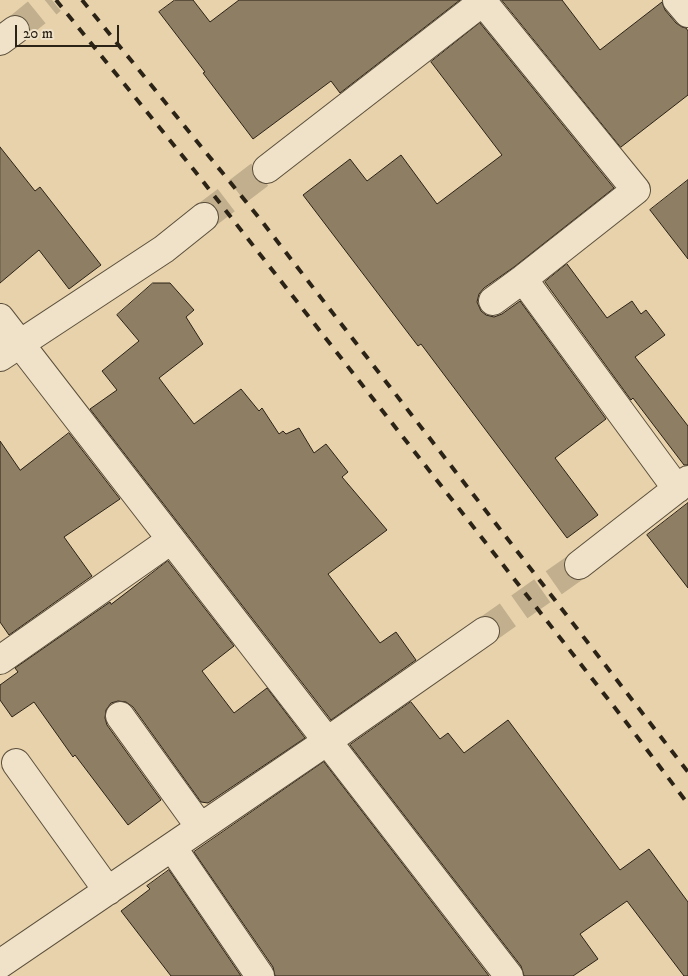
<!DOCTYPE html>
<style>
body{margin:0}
#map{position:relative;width:688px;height:976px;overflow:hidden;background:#e7d2ab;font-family:"IM FELL DW Pica",serif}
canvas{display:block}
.scale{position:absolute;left:15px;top:25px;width:104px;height:22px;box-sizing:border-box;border:2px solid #2c2317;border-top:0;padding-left:6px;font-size:15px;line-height:18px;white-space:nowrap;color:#2c2317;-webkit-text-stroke:4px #efe2c8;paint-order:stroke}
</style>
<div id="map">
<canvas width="688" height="976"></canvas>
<div class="scale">20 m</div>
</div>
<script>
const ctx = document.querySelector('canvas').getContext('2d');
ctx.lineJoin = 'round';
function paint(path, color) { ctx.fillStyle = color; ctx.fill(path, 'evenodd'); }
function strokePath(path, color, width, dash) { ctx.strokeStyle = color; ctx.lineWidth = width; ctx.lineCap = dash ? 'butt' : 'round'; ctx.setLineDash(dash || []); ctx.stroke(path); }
const building = new Path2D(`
 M175,0H193L210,22L239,0H460L340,93L331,81L253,139L203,73L205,72L159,12Z
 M502,0H562L600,50L662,2L665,10L676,23L682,27L686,28L688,31V95L621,147Z
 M480,23L614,188L514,267L484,288L479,294L477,302L481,311L486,315L494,317L502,314L520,301L606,419L555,458L598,515L567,538L421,344L418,346L303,195L350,159L367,181L401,155L437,204L502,155L431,62Z
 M0,147L35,191L40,187L101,265L69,289L39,250L0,283Z
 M688,180V259L650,210Z
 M567,264L607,318L632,301L641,314L646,310L665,335L635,357L688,426V465H684L633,398L631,400L545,282Z
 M153,283H170L194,310L186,317L203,344L159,378L194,424L241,389L259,411L262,408L279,434L283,431L286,434L299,428L314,453L326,444L348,472L342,477L387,530L328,574L380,643L396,632L416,660L331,720L90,409L117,390L102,371L139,341L117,315Z
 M69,433L120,499L64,537L92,576L9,635L0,622V441L20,470Z
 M688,503V588L647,535Z
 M168,561L234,646L202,671L234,713L267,688L305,738L208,803L201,802L133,707L126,702L118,701L111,703L106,710L105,718L107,725L161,800L128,825L75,755L73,757L34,702L12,717L0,700V685L18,672L15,668L110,602L111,604Z
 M411,702L440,739L448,733L464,753L508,720L620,870L649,849L688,902V976H684L627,901L580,934L598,959L573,976H524L521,966L350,745Z
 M324,762L489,976H275L273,967L194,852Z
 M169,870L241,976H171L121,911L150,889L147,886Z`);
paint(building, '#8d7e64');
strokePath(building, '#2c2317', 1);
strokePath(new Path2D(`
 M15,30L52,0
 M204,217L267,169
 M485,631L579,565`), '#c2af8d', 28, [28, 14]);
const minor = new Path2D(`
 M677,0L688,13
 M483,2L636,190L523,279L493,301
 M0,41L15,30
 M267,169L485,0
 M523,279L677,489
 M0,318L509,976
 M0,357L164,249L204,217
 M579,565L688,480
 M0,660L171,540
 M120,716L200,827
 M16,763L108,891
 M172,847L260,976
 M0,964L326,742L485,631`);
strokePath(minor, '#5b4f3c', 30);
strokePath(minor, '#efe2c8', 28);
strokePath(new Path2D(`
 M56,0L194,170L626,722L688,804
 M82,0L260,219L688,772`), '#2c2317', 4, [9, 9]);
</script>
